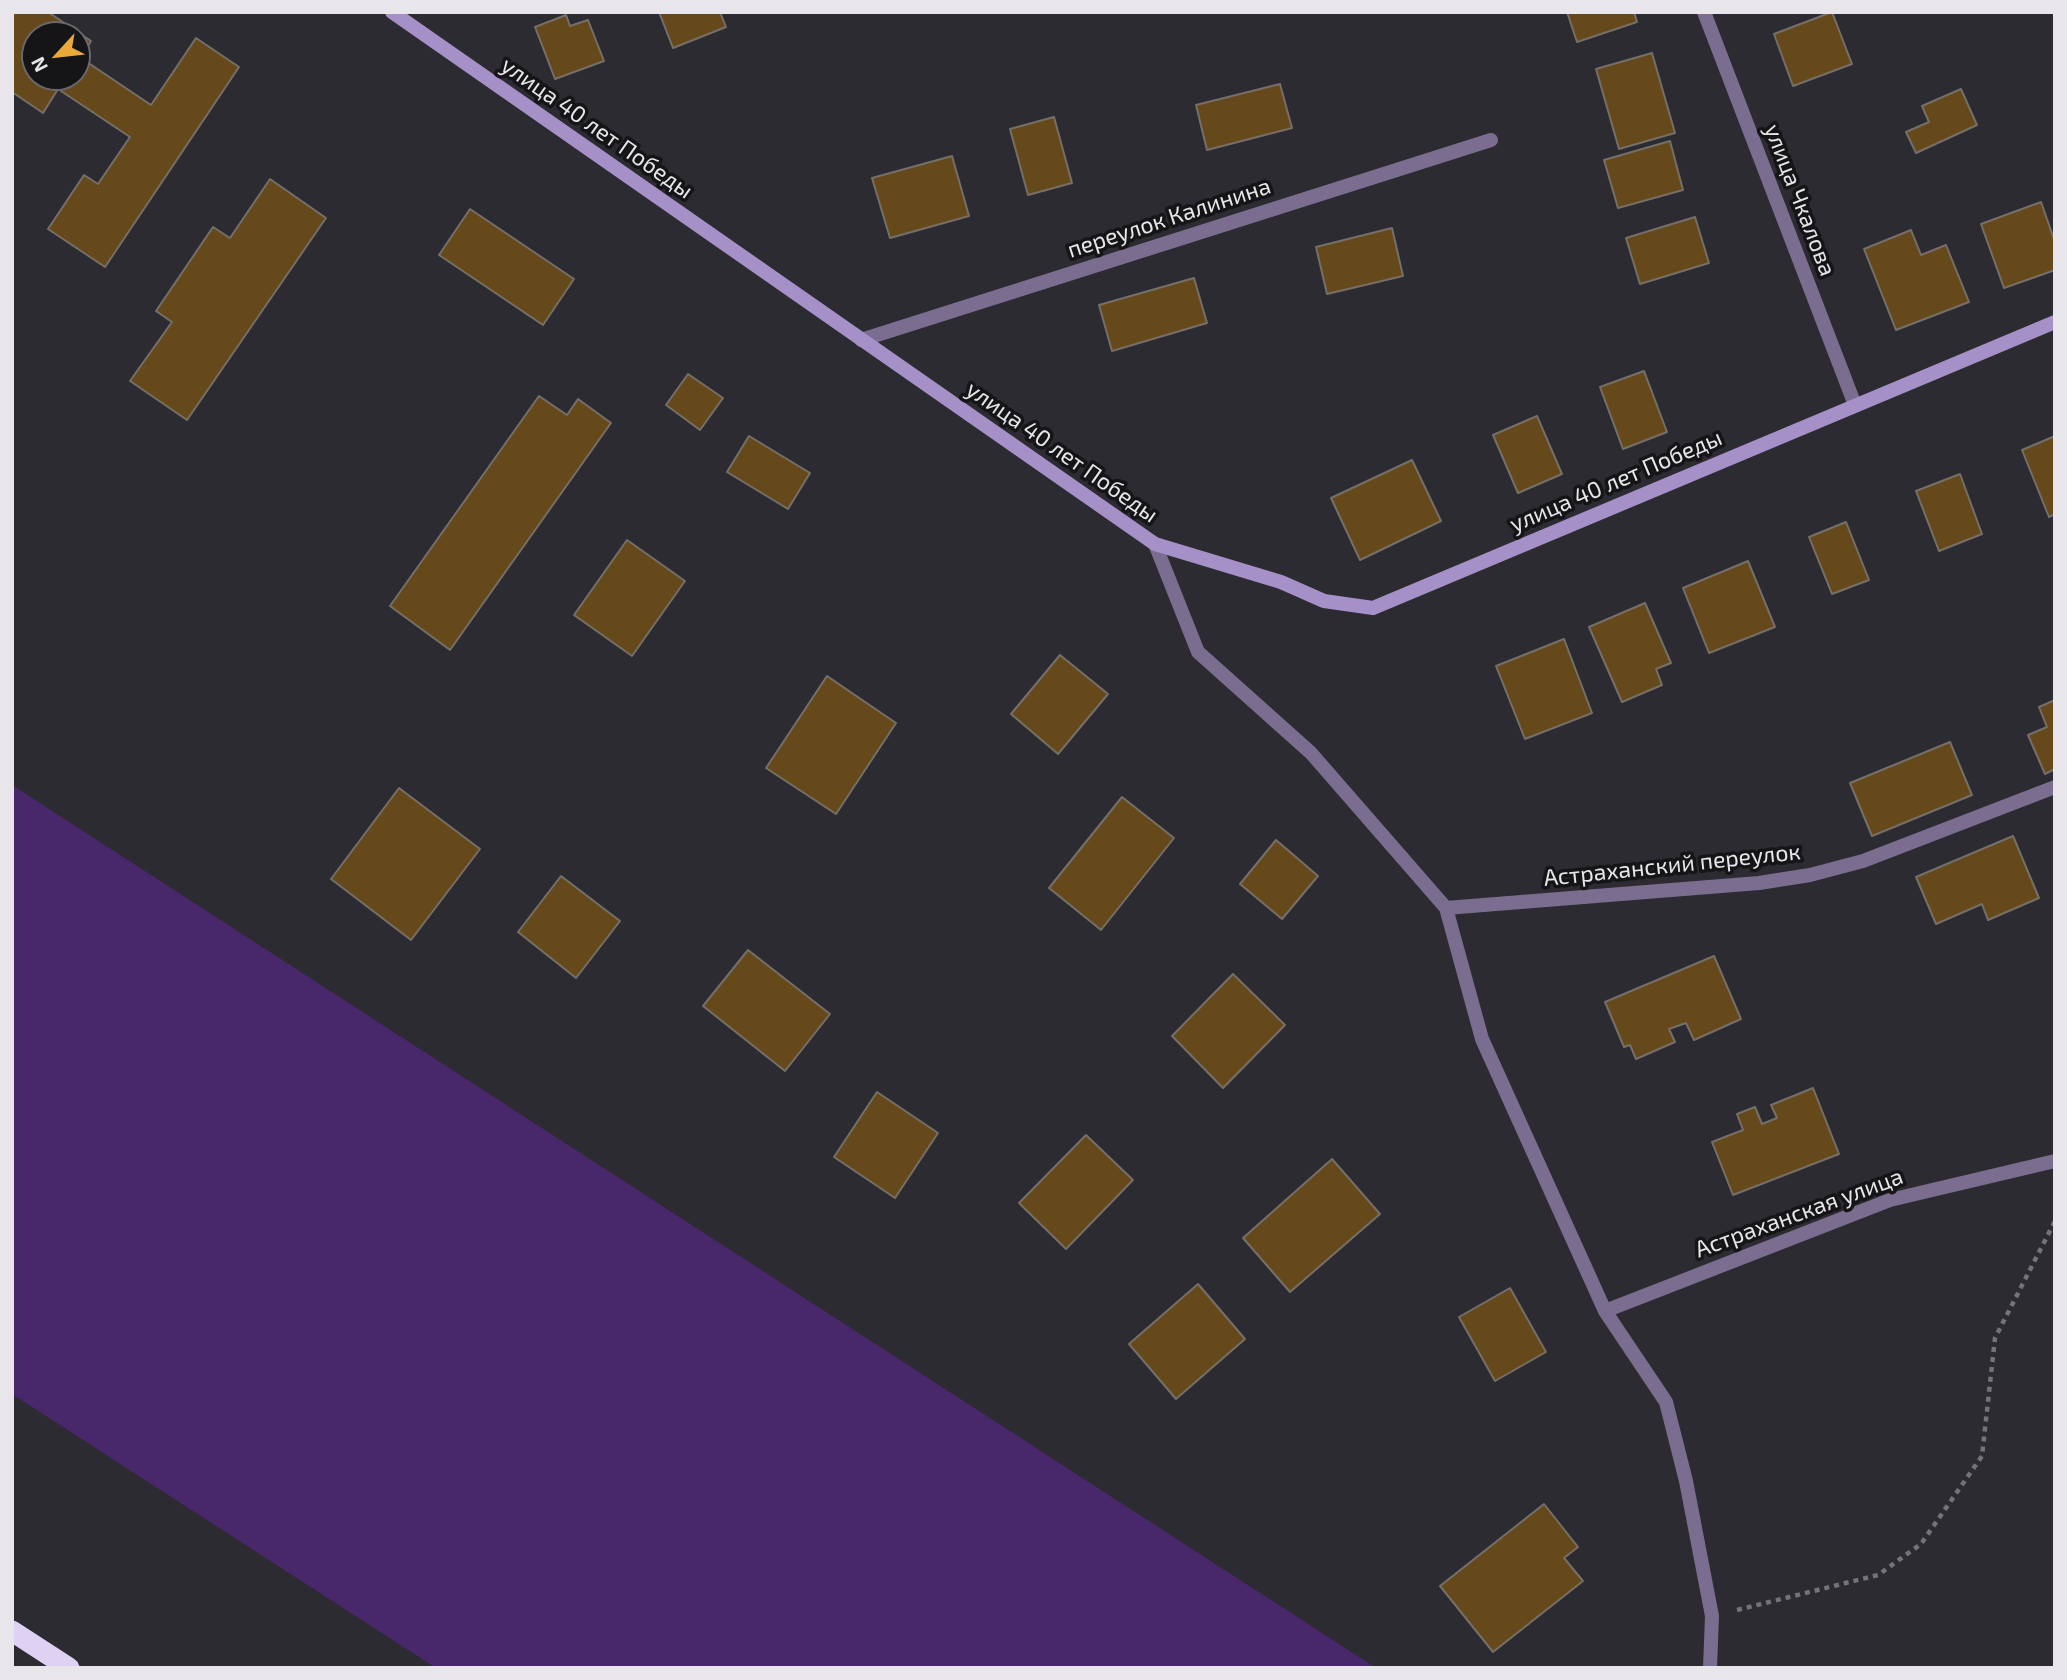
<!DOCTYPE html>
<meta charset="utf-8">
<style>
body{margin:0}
#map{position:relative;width:2067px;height:1680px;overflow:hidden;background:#2d2b32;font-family:"Exo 2",sans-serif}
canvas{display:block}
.frame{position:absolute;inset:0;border:14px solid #e8e6eb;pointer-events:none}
.north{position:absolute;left:21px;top:21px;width:70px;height:70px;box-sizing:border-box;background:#151417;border:2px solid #69686c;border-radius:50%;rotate:243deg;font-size:19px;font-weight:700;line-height:28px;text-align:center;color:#e8e6eb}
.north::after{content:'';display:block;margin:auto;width:24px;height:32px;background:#eba93a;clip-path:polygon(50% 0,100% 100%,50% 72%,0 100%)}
</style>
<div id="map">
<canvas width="2067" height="1680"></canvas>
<div class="frame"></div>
<div class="north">N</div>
</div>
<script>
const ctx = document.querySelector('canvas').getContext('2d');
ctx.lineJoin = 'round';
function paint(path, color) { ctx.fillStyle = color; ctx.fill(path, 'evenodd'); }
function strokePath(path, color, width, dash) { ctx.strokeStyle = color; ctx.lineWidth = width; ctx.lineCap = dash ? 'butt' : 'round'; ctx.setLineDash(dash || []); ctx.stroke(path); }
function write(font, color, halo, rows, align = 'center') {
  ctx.font = font + ' "Exo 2",sans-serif'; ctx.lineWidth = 7; ctx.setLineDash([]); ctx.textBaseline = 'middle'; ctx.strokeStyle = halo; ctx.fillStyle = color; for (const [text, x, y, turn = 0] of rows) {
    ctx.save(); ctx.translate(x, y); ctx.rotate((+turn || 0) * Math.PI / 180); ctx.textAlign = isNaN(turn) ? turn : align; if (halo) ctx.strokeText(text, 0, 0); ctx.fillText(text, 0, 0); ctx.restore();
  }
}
paint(new Path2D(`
 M12,785L1376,1668H436L12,1394Z`), '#48276b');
const building = new Path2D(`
 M12,12H48L91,41L81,58L151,105L196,38L239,67L105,267L48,229L84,175L98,184L130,137L58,89L43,113L12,92ZM35,35H77V77H35Z
 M659,12H720L726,27L673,48Z
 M1567,12H1634L1637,22L1577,42Z
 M1832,12L1852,64L1793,86L1774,34Z
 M566,15L570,26L588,20L604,61L555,79L535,27Z
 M1652,53L1675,133L1619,149L1596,69Z
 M1280,84L1292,128L1207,150L1196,105Z
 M1961,89L1977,125L1916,153L1906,132L1929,122L1922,106Z
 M1054,117L1072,183L1028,195L1010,129Z
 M1670,141L1683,190L1618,208L1604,160Z
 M952,156L969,216L890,238L872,178Z
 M270,179L326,218L187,420L130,381L172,322L156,311L213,227L230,238Z
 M2041,202L2055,242V270L2004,288L1981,224Z
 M470,209L574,279L543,325L439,255Z
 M1695,217L1709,263L1640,284L1626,238Z
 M1392,228L1403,276L1327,294L1316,247Z
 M1911,230L1921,255L1946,245L1969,302L1896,330L1864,249Z
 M1194,278L1207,323L1112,351L1099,305Z
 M1644,371L1667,432L1623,449L1600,387Z
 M688,374L723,398L700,430L666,405Z
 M539,396L567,415L578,399L611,423L450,650L390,606Z
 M1537,416L1562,474L1518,493L1493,435Z
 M749,436L810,473L788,509L727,472Z
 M2055,436V514L2049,517L2022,450Z
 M1412,460L1441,521L1360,560L1331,498Z
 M1960,474L1982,534L1939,551L1916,491Z
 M1846,522L1869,580L1832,594L1809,537Z
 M627,540L685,581L632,656L574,615Z
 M1748,561L1775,627L1709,653L1683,588Z
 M1645,603L1671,663L1656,669L1662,685L1622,702L1589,627Z
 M1564,639L1592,713L1525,739L1496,666Z
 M1060,655L1108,694L1058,754L1011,714Z
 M827,676L896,723L836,814L766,768Z
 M2055,700V769L2045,774L2028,735L2047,727L2039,707Z
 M1950,742L1972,795L1872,836L1850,783Z
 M399,788L480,849L411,940L331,879Z
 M1122,797L1174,838L1101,930L1049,888Z
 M2013,836L2039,898L1988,920L1982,904L1936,924L1916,877Z
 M1276,840L1318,876L1282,919L1240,884Z
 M561,876L620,921L576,978L518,932Z
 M748,950L830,1014L785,1071L703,1006Z
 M1714,956L1741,1019L1694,1040L1686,1023L1669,1029L1675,1042L1636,1059L1630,1045L1624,1047L1605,1002Z
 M1233,974L1285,1025L1223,1088L1172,1036Z
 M1813,1088L1839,1154L1733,1195L1712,1142L1743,1130L1737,1114L1755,1107L1762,1124L1777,1118L1771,1105Z
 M877,1092L938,1133L895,1198L834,1157Z
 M1086,1135L1133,1180L1066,1249L1019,1203Z
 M1332,1159L1380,1214L1290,1292L1243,1238Z
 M1198,1284L1245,1339L1176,1399L1129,1344Z
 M1510,1288L1546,1352L1495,1381L1459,1317Z
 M1544,1504L1578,1547L1564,1558L1583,1581L1493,1652L1440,1586Z`);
paint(building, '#65491a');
strokePath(building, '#756f68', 2);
strokePath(new Path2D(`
 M1737,1610L1878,1575L1921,1544L1982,1456L1995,1338L2055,1221`), '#757379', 4.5, [5, 5]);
strokePath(new Path2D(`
 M1704,12L1855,405
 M861,340L1491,140
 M1155,544L1198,652L1311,753L1446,908L1482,1039L1605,1311L1666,1402L1686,1481L1712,1616L1710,1668
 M1446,908L1759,883L1810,875L1863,861L2055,787
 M1605,1311L1890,1200L2055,1161`), '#7a6d8f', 14);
strokePath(new Path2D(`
 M392,12L1155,544L1281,582L1324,601L1373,608L2055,322`), '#a690c8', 14);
strokePath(new Path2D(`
 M12,1631L69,1668`), '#ded1f4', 21);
write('23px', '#e8e6eb', '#151417', [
 ["улица 40 лет Победы",597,128,35],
 ["улица Чкалова",1800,200,69],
 ["переулок Калинина",1169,218,-18],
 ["улица 40 лет Победы",1062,452,35],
 ["улица 40 лет Победы",1616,481,-23],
 ["Астраханский переулок",1672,865,-6],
 ["Астраханская улица",1799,1213,-20]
]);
</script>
